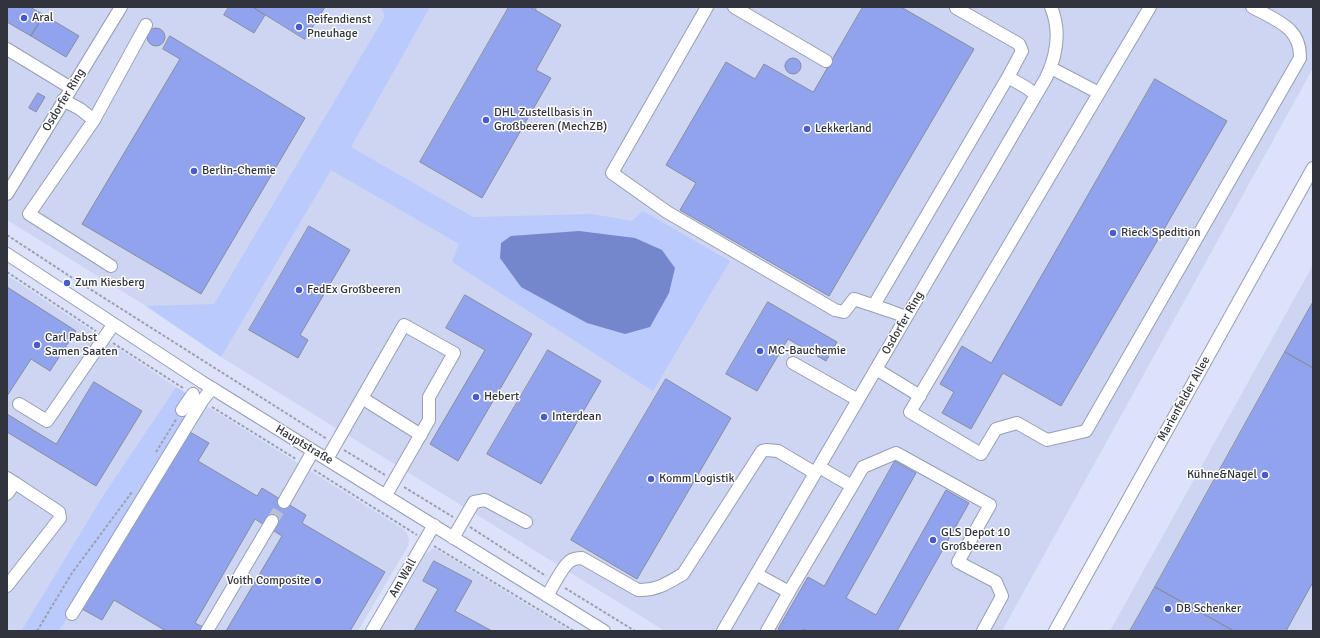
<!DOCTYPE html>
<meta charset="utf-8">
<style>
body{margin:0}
#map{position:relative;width:1320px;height:638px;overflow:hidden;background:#dce2f9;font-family:Signika,sans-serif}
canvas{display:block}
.frame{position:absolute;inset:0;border:8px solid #31343c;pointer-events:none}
</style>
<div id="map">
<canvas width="1320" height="638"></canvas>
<div class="frame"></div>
</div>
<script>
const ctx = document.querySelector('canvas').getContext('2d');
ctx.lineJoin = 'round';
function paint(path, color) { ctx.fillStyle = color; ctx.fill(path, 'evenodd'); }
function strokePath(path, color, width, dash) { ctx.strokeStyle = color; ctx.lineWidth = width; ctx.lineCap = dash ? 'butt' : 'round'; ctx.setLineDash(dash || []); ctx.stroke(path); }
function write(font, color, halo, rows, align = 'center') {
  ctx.font = font + ' Signika,sans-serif'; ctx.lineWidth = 3; ctx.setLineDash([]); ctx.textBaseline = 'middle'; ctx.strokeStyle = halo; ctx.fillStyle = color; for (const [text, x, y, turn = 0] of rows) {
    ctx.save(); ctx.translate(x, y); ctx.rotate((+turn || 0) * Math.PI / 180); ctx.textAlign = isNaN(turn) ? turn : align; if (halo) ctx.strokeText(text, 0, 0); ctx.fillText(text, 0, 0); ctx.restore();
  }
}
paint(new Path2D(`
 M7,7H1313V68L1002,631H665L221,357L146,306L7,220Z
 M1313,265V631H1110Z
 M7,275L176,387L104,494L21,631H7Z
 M197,400L403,529L407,533L409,539L408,546L358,631H59Z
 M434,548L570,631H379L423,556Z`), '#cdd5f2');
paint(new Path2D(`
 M381,7H430L351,147L473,217L592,214L632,221L643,211L730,261L653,391L452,262L459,244L331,170L221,357L146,306L214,304L385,16Z
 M176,387L197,400L59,631H21L104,494Z`), '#bbcafc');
paint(new Path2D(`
 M579,231L635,238L662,250L675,268L669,293L650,327L625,334L587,323L521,287L500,258L501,243L511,236Z`), '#7486cc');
const building = new Path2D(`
 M7,7H30L44,15L31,36L7,22Z
 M229,7H253L265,15L254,33L224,15Z
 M253,7H325L305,39Z
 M509,7H530L561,25L536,70L551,78L482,198L420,162Z
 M863,7H901L974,49L829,296L680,210L696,183L666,165L726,62L755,79L764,64L813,92Z
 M44,15L79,36L66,57L31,36Z
 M147 37a9 9 0 1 1 18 0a9 9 0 1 1-18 0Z
 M170,36L305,118L201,294L82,224L180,59L163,49Z
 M785 66a8 8 0 1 1 16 0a8 8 0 1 1-16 0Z
 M1155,79L1227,121L1061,406L1003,373L971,429L942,413L954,392L940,384L962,346L991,363Z
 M38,93L45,97L36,112L29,108Z
 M309,226L350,250L300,335L308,340L298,358L249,330Z
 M7,287L76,331L50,371L31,359L7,396Z
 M465,295L532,334L458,461L430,444L485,350L446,328Z
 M768,302L837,342L826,361L788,339L757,391L726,374Z
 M1313,302V368L1285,352Z
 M548,350L601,381L541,484L487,454Z
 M1285,352L1313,368V582L1286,631H1234L1155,587Z
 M666,379L731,418L637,579L571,540Z
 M94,382L142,411L96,486L7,432V414L56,444Z
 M188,431L209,443L198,461L257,496L262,488L306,515L302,523L385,572L350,631H226L282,536L255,519L195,623L203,627L200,631H166L114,600L102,620L82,609Z
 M895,461L916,473L846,598L876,615L946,490L969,503L897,631H807L804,629L802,631H781L778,629L808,577L824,586Z
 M434,561L472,581L455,611L492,631H414L438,589L423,581Z
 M1155,587L1234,631H1130Z`);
paint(building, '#91a3ec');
strokePath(building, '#868da1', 1);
strokePath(new Path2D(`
 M272,521L284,502`), '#babfd3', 12, [12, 6]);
const minor = new Path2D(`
 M707,7L612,173L667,212L835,310L844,312L854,299L890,311L906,317
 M734,7L826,61
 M1150,7L910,412L981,454L996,429L1017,423L1047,440L1086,431L1300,58C1301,27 1275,20 1252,7
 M956,8L1019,44L1022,51L1008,77
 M7,49L71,88
 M1051,68L1099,93
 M63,100L80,109L94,120
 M7,194L121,7
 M7,254L202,382L604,631
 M111,266L29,214L94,120L146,25
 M874,305L1008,77L1027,88L1036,95
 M793,363L858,400
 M876,369L920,396
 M362,398L421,435
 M19,404L47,421L113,325
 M182,410L193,394
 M327,459L404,325L454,353L429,397V420L386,495
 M7,478L15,483L7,494
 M852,486L863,467L896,453L990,505L958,562L996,582L1002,596L983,631
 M284,502L313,451
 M453,538L474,502L485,500L526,522
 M756,574L789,592L852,486L819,467
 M7,586L60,518L59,512L15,483
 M547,596C553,587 561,568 570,561C573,559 577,558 582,558L638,590C656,591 668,583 683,574L762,451L766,450L778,451L815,473
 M72,614L202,401L212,388
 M207,631L272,521
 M372,631L434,525
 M723,631L1046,78C1057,55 1061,31 1051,7
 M767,631L789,592
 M1055,631L1313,168`);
strokePath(minor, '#989eb4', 14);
strokePath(new Path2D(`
 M535,10L536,7
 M7,235L71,277L327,439
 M7,272L96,331
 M113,343L183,388
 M212,407L296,459
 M344,450L385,475
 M156,452L177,418
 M314,470L417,535
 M404,487L453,517
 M470,527L546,576
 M434,546L574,631
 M565,588L635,631
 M37,631L72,573L132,492`), '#9ba0b1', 2, [3, 2]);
strokePath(minor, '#fff', 12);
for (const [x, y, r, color] of [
 [24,18,4,"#4959ce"],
 [299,27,4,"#4959ce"],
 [486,120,4,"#4959ce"],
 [807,129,4,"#4959ce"],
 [194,171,4,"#4959ce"],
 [1113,233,4,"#4959ce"],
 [67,283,4,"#4959ce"],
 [299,290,4,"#4959ce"],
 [37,345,4,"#4959ce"],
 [760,351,4,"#4959ce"],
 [476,397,4,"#4959ce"],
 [544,417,4,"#4959ce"],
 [1265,475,4,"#4959ce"],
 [651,479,4,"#4959ce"],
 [933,540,4,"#4959ce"],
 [318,581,4,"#4959ce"],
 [1168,609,4,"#4959ce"]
]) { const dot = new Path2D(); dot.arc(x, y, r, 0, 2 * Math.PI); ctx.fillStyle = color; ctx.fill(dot); strokePath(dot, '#fff', 1.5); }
write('12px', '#31343c', '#fff', [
 ["Aral",32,18],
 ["Reifendienst",307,20],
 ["Pneuhage",307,34],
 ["DHL Zustellbasis in",494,113],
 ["Großbeeren (MechZB)",494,127],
 ["Lekkerland",815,129],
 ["Berlin-Chemie",202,171],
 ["Rieck Spedition",1121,233],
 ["Zum Kiesberg",75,283],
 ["FedEx Großbeeren",307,290],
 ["Carl Pabst",45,338],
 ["Samen Saaten",45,352],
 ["MC-Bauchemie",768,351],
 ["Hebert",484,397],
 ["Interdean",552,417],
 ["Kühne&Nagel",1257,475,"right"],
 ["Komm Logistik",659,479],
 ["GLS Depot 10",941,533],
 ["Großbeeren",941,547],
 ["Voith Composite",310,581,"right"],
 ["DB Schenker",1176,609]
], 'left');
write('12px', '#31343c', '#fff', [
 ["Osdorfer Ring",64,100,-59],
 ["Osdorfer Ring",903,323,-60],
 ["Marienfelder Allee",1184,399,-61],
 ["Hauptstraße",304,445,31],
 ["Am Wall",403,578,-60]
]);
</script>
